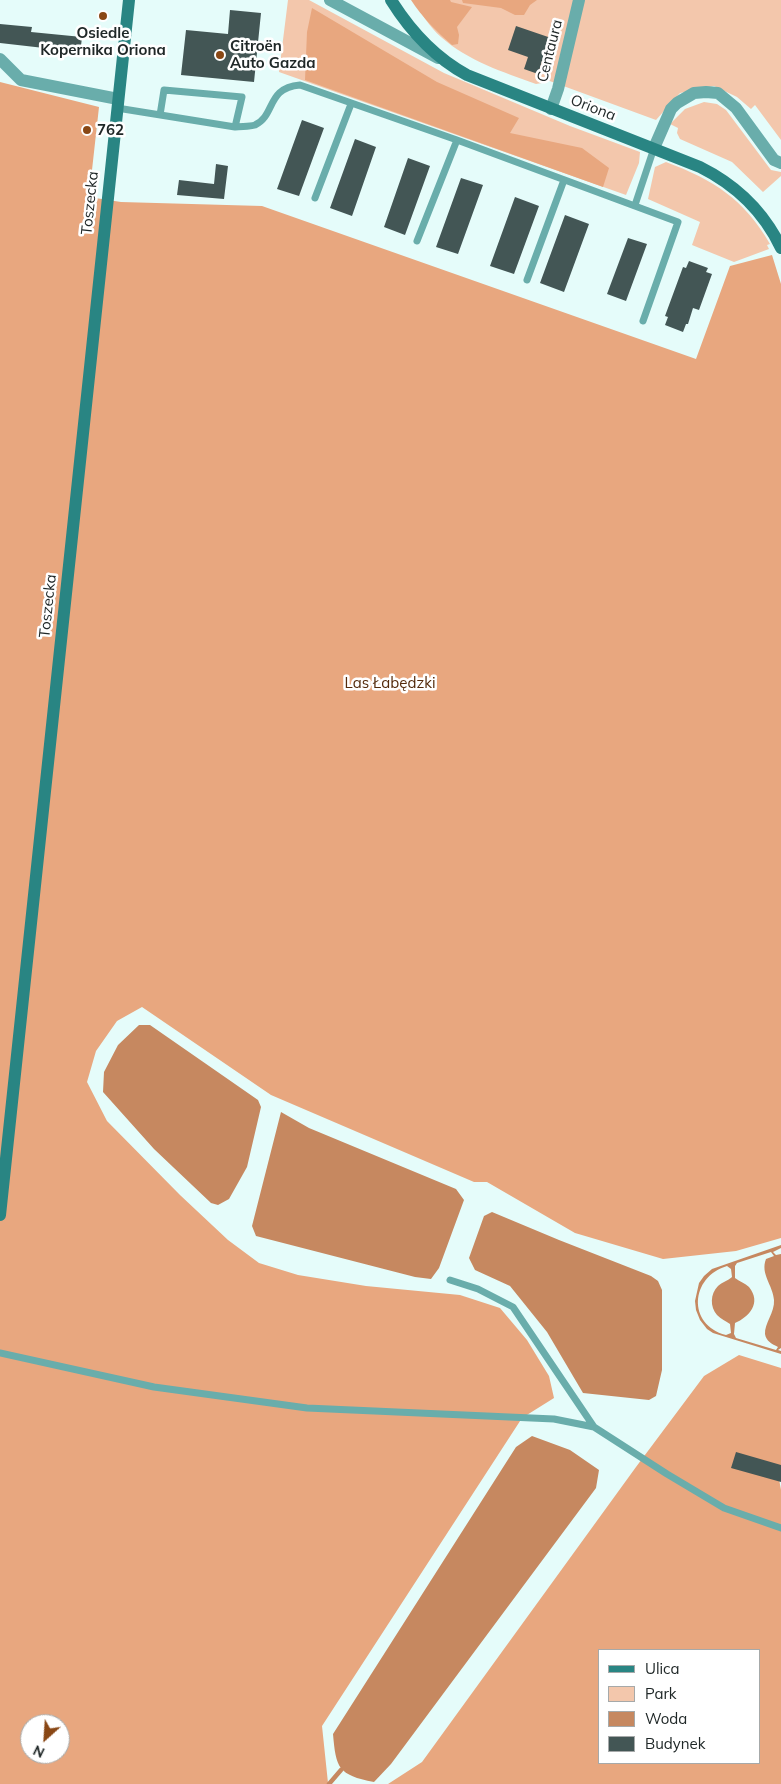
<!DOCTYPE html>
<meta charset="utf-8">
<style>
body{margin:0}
#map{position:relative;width:781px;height:1784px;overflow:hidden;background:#e5fcfa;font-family:Mulish,sans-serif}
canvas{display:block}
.legend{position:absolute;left:598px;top:1649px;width:162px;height:115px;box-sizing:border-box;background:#fff;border:1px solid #a6a9a9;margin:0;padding:6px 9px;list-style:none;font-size:15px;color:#202828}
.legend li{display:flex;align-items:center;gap:10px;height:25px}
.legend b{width:25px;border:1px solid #a6a9a9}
.north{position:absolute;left:20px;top:1714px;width:50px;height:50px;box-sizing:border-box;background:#fff;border:1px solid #a6a9a9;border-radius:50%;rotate:206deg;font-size:14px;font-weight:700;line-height:20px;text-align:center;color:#202828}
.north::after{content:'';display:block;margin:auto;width:18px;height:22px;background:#894715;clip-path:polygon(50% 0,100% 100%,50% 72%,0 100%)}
</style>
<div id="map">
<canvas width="781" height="1784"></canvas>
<ul class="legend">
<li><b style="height:6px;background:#298583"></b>Ulica</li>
<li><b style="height:14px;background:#f3c7ac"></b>Park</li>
<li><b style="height:14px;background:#c68860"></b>Woda</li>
<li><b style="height:14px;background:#435655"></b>Budynek</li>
</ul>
<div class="north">N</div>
</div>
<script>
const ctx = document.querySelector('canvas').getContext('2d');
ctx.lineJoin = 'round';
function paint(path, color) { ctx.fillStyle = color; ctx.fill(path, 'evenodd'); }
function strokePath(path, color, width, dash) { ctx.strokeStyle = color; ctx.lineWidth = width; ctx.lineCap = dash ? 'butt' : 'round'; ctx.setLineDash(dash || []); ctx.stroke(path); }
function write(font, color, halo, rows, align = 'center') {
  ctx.font = font + ' Mulish,sans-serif'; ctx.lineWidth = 5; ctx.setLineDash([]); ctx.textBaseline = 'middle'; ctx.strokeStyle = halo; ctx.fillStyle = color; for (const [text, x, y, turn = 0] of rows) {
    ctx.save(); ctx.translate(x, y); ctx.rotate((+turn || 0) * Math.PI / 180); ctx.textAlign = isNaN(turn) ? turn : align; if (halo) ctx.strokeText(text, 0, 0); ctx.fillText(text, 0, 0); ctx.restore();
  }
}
paint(new Path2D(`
 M288,0H309L444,73L570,126L640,152L639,163L626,195L279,72Z
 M412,0H781V140L755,105L751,109L737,97L714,86L680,93L656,120L547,80L542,83L536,84C503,72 468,61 441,37C430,28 421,12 412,0Z
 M704,102L717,104L726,110L771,170L781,172V176L763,192L732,162L680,139L677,133L678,128L670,124L685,109Z
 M666,162C714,180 744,199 770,244L767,245L769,249L734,262L692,245L700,222L648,199L655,167Z`), '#f3c7ac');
paint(new Path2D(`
 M411,0H450L451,2L472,7L457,27L459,35L458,44L452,45C436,31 422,17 411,0Z
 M462,0H537L530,5L524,15H515L501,8L463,3Z
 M312,8L437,82L519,118L510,133L582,148L609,168L603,187L305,80L307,32Z
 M0,82L99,107L89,197L121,202L262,206L696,359L730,266L772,255L781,284V1238L736,1251L663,1259L575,1233L487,1182H474L271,1095L142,1007L117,1021L96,1051L87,1082L107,1121L180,1195L228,1240L259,1263L298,1275L366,1286L460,1295L500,1308L527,1340L549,1376L554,1398L522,1418L322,1726L328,1783L330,1784H0ZM30,1724H60V1754H30Z
 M739,1355L781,1368V1478L779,1479L781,1490V1784H388L422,1762L636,1467L704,1376ZM600,1650H760V1763H600Z`), '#e8a77f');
paint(new Path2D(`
 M139,1025H150L258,1100L261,1107L247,1167L229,1199L218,1205L211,1203L154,1149L103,1092L104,1072L118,1045Z
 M281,1112L309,1128L456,1189L464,1200L439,1268L431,1279L415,1277L256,1236L252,1226Z
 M492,1212L559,1240L651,1276L658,1281L662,1290V1370L656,1396L649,1400L583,1393L547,1332L510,1286L475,1270L469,1258L484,1216Z
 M781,1245V1248L773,1252L776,1255L781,1254V1348L778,1350L781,1351V1354L713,1333L707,1329L700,1320L696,1310L695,1301L699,1283L704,1276L712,1269ZM771,1252L774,1256L766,1259C760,1274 773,1285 774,1300C775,1312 764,1324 765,1334C766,1341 772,1344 778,1347L776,1350L736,1338L734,1334L735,1323C749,1317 762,1303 749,1287C745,1283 740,1282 735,1278V1266L737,1263ZM727,1266L731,1269L732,1277C728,1281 722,1282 718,1286C710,1294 710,1307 717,1315C721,1319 726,1321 730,1324L731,1333L726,1335C687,1325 690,1277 727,1266Z
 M532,1436L570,1450L599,1470L596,1488L391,1764L374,1782C338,1775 336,1768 333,1734L516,1447Z`), '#c68860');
strokePath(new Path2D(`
 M329,1784L341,1770`), '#c68860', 4.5);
paint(new Path2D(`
 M230,10L261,13L254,82L181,75L186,30L228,34Z
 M0,24L32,27L31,32L82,37L80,55L44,51V48L0,43Z
 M516,26L554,39L547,63L542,61L538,74L524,69L528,57L508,50Z
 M302,120L324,128L299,196L277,189Z
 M355,139L376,147L352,216L330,208Z
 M408,158L430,166L405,235L384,227Z
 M216,164L228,166L224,199L177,195L179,180L214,184Z
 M461,178L483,185L458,254L436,247Z
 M515,197L539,206L514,274L490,266Z
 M565,215L589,224L564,292L540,283Z
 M628,238L647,244L626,301L607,294Z
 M689,261L708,268L706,272L712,274L699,310L693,308L688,324H686L683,332L665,325L668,317L665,316L683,267L686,268Z
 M736,1452L781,1465V1482L731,1468Z`), '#435655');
strokePath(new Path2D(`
 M117,108L235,127C242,126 249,127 255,125C276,115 266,88 300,85L457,140L678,222L643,321
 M160,115L164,90L242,97L235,127
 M315,198L351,104
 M635,205L654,148
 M417,241L457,140
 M527,280L564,180
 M450,1280L478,1289L513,1307L594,1427
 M0,1353L154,1387L307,1408L554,1419L594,1427L667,1474L724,1508L781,1528`), '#69adab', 7);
strokePath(new Path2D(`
 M330,0L438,58
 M0,59L21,80L118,99
 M551,109L558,89L579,0
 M654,148L671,109L677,103L694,93L706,92L718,93L736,108L774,160L781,163`), '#69adab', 12);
strokePath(new Path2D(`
 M391,0C411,32 434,57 467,75L700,167C736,185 764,212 781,248
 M0,1215L129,0`), '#298583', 12);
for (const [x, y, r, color] of [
 [103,16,5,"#894715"],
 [220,55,5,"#894715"],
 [87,130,5,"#894715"]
]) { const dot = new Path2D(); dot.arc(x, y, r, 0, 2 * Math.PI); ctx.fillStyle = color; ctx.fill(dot); strokePath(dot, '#fff', 2); }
write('bold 15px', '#202828', '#fff', [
 ["Osiedle",103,33,"center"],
 ["Kopernika Oriona",103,50,"center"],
 ["Citroën",230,46],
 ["Auto Gazda",230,63],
 ["762",97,130]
], 'left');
write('15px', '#202828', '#fff', [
 ["Centaura",550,51,-76],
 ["Oriona",593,108,21],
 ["Toszecka",90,203,-84],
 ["Toszecka",48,606,-84]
]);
write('15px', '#542a0b', '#fff', [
 ["Las Łabędzki",390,683]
]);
</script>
